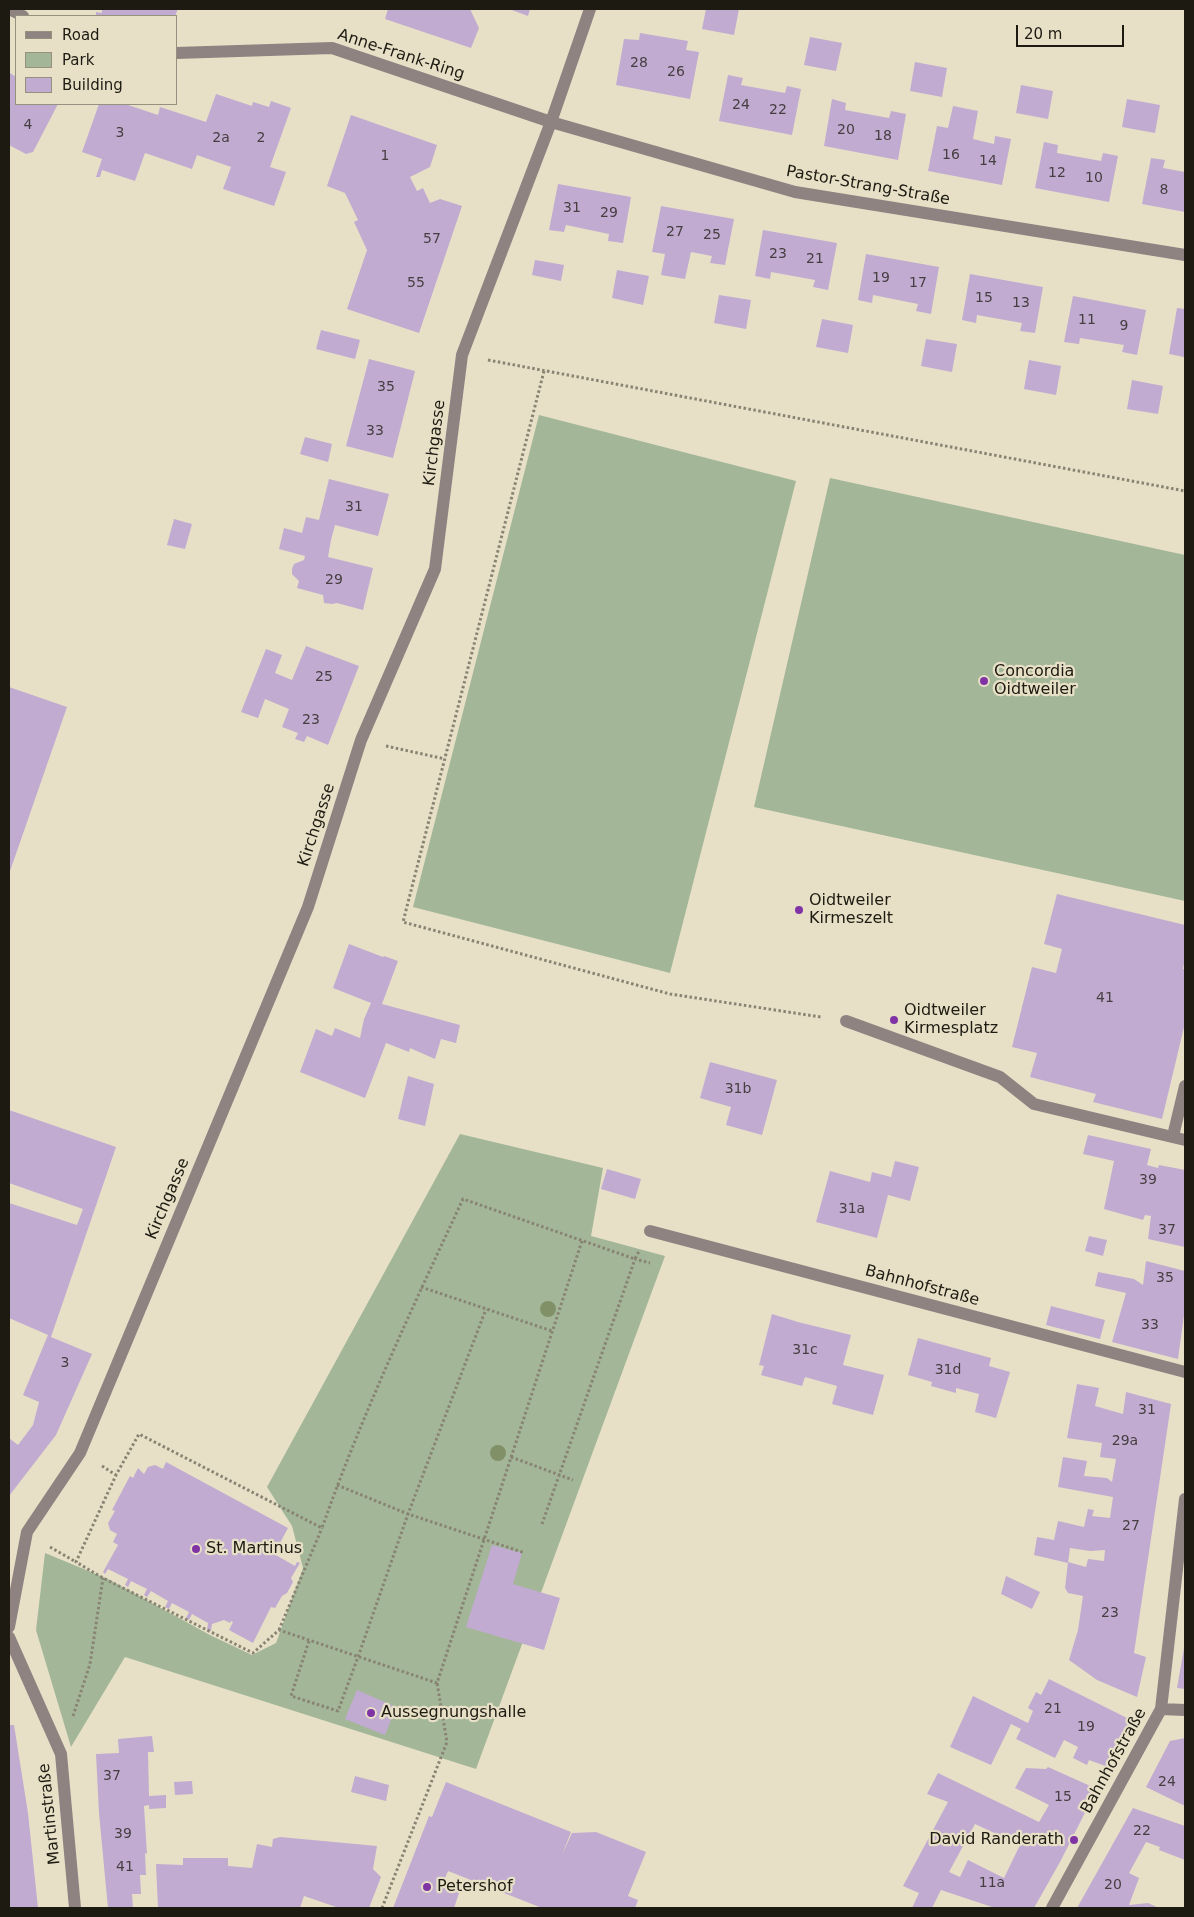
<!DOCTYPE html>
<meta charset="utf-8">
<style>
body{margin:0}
#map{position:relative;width:1194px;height:1917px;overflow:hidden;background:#e7e0c7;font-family:"DejaVu Sans",sans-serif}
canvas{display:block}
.frame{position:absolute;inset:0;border:10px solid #1d1a11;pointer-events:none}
.legend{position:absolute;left:15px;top:15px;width:162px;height:90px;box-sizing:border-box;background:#e7e0c7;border:1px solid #96917e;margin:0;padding:6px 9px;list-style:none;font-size:15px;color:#1d1a11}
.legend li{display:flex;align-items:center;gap:10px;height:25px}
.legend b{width:25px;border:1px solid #96917e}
.scale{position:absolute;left:1016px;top:25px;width:108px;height:22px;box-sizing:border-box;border:2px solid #1d1a11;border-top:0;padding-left:6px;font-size:15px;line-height:18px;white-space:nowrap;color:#1d1a11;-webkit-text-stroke:4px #e7e0c7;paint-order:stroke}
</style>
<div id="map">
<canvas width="1194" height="1917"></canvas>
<div class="frame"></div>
<ul class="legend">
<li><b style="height:6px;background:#8f8381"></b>Road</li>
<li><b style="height:14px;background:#a3b798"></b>Park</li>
<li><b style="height:14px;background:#c1abd1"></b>Building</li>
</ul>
<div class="scale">20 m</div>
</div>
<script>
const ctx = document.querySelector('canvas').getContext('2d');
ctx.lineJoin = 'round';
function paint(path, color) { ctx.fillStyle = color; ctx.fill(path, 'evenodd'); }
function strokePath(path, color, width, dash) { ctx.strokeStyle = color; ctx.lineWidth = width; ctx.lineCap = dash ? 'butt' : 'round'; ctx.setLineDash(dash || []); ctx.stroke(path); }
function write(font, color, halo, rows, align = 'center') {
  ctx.font = font + ' "DejaVu Sans",sans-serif'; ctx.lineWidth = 4.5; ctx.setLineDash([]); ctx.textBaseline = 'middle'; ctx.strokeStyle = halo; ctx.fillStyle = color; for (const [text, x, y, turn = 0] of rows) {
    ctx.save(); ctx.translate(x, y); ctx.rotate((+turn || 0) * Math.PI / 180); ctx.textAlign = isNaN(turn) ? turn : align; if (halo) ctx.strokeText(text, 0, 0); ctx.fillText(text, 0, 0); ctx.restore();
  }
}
paint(new Path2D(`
 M539,415L796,481L670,973L413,907Z
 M830,478L1185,555V901L754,807Z
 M460,1134L603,1168L591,1236L665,1256L476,1769L125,1657L71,1747L36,1630L45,1553L108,1579L210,1635L252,1655L276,1643L303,1568L292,1526L267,1487Z`), '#a3b798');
paint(new Path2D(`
 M102,9H178L175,16H96V12L102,13Z
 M388,9H470L479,28L471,48L385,19Z
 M509,9H530L528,16Z
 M706,9H739L734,35L702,29Z
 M640,33L688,41L686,50L699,52L690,99L616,85L624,39L639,40Z
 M810,37L842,43L836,71L804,65Z
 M915,62L947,68L942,97L910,91Z
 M10,73L16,77V104H58L33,152L26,154L9,145V76Z
 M728,75L743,78L741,85L785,93L787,86L801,89L792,135L719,121Z
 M1021,85L1053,91L1048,119L1016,113Z
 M216,94L252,106L253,102L269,107L271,101L291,108L270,167L286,172L274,206L223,189L231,167L197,155L192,169L145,153L135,181L102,170L100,177H96L102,159L82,152L99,104H125L158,115L160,107L206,122Z
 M832,99L846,103L845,110L889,118L891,111L906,114L898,160L824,146Z
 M1127,99L1160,105L1155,133L1122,127Z
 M953,106L978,111L973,139L994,144L995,136L1011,139L1002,185L928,171L937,126L948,128Z
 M351,115L437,145L430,167L410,177L417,191L423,188L430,203L440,199L462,206L419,333L347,309L367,250L354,222L358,220L345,193L327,186Z
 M1044,142L1058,145L1057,153L1101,161L1103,153L1118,156L1109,202L1035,188Z
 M1151,158L1165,160L1163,168L1185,172V212L1142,204Z
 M558,184L631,197L623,243L608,241L609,234L566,225L564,232L549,230Z
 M661,206L734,219L725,265L710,263L712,256L691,252L685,279L661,275L665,254L652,252Z
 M763,230L837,243L828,290L813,287L815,280L771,272L770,279L755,276Z
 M866,254L939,267L931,314L916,311L918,304L873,295L872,303L858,300Z
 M535,260L564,265L561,281L532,275Z
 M617,270L649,276L643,305L612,298Z
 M970,274L1043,287L1035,333L1020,331L1022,323L977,315L976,323L962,320Z
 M719,295L751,300L746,329L714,323Z
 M1073,296L1146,310L1137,355L1122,352L1124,345L1080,338L1079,344L1064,342Z
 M1177,308L1185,309L1184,357L1169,354Z
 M822,319L853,325L848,353L816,347Z
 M321,330L360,340L355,359L316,349Z
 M926,339L957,344L952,372L921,366Z
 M369,359L415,371L393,458L346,446Z
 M1029,360L1061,366L1056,395L1024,389Z
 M1132,380L1163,386L1158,414L1127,409Z
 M305,437L332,444L328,462L300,454Z
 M329,479L389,494L378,536L335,525L331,540L328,557L373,568L363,610L337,603L332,604L324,603L323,595L297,588L299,581L292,574V569L294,564L304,560L305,556L279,549L284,528L302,533L306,517L319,520Z
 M174,519L192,524L185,549L167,545Z
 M306,646L359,666L328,745L307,736L304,742L295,739L298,733L282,727L289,709L265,699L258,718L241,712L266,649L282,655L275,673L292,680Z
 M9,687L67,707L9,874Z
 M1057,894L1185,925V959L1183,969H1185V1023L1162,1119L1093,1102L1096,1094L1030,1077L1037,1053L1012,1047L1032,967L1056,973L1062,949L1044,944Z
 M349,944L383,957L384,956L398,961L382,1004L460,1025L456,1043L441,1039L435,1059L410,1048L409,1052L386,1043L365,1098L300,1072L316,1029L332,1036L335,1028L360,1038L364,1019L371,1003L333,988Z
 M710,1062L777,1080L762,1135L726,1125L731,1107L700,1098Z
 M408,1076L434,1084L425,1126L398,1119Z
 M9,1110L116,1147L51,1337L92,1354L56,1435L9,1496V1438L18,1445L33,1425L39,1402L23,1395L48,1335L9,1318V1203L77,1225L83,1209L9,1183Z
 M1088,1135L1151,1149L1147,1165L1158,1168L1159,1165L1185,1170V1247L1148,1239L1151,1216L1145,1215L1143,1220L1104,1209L1114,1161L1083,1154Z
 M895,1161L919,1167L910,1201L888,1195L877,1238L816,1222L830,1171L870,1182L872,1172L891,1177Z
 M607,1169L641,1179L635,1199L601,1189Z
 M1089,1236L1107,1240L1103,1256L1085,1251Z
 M1146,1261L1185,1271V1308L1178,1359L1112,1342L1126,1293L1095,1286L1098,1272L1134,1279L1143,1285Z
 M1051,1306L1105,1320L1100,1339L1046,1325Z
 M772,1314L798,1322L851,1335L843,1365L884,1375L873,1415L832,1404L837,1386L805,1377L802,1386L761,1375L764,1366L759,1365Z
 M918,1338L991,1358L989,1366L1010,1372L996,1418L975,1412L979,1394L956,1388V1393L931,1386L932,1382L908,1375Z
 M1077,1384L1099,1388L1095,1406L1123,1414L1126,1392L1171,1404L1134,1653L1146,1657L1137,1697L1097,1680L1069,1660L1078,1630L1083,1596L1068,1593L1065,1588L1068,1562L1086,1567L1088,1559L1104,1561L1105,1550L1090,1551L1070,1548L1068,1563L1034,1555L1037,1537L1054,1540L1058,1521L1084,1527L1088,1509L1094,1510L1092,1516L1110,1518L1113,1497L1058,1487L1063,1457L1087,1461L1084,1476L1107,1478L1112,1482L1116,1459L1100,1457L1102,1443L1067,1438Z
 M166,1462L288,1528L274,1554L295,1566L297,1562L300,1563L291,1578L293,1582L287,1593L282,1596L275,1608L271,1607L253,1643L229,1630L233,1622L231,1621L230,1623L224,1620L212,1624L211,1631L207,1630L208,1623L192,1614L189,1620L186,1618L189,1612L172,1603L169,1609L165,1607L168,1601L151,1591L147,1597L144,1595L147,1589L131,1581L128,1587L125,1585L128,1579L108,1569L105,1574L103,1572L118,1545L113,1542L117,1534L110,1530L108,1523L115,1511L112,1510L130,1476L133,1478L138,1468L144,1474L148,1467L155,1465L163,1469Z
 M492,1545L522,1553L513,1584L560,1598L544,1650L466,1627Z
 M1006,1576L1040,1592L1032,1609L1001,1594Z
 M1184,1648H1185V1689L1177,1688Z
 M1049,1679L1131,1720L1108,1767L1089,1760L1087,1765L1073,1758L1078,1747L1064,1740L1055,1758L1016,1739L1021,1729L1011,1724L991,1765L950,1747L973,1696L1028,1723L1033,1711L1028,1708L1036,1692L1041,1695Z
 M357,1690L396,1707L385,1735L345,1719Z
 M9,1725H14L28,1813L38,1908H9Z
 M152,1736L154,1752H148L149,1796L166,1795V1808L149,1809V1805L144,1806L147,1854L145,1853L146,1875H140L141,1894H132L133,1908H108L105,1877H106H105L99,1813L96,1754L119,1753L118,1739Z
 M1185,1738V1806L1146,1787L1170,1741Z
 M1048,1767L1097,1789L1060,1862L1034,1908H995L941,1890L932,1908H912L919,1893L903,1886L948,1802L927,1794L938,1773L1039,1822L1049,1805L1015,1788L1026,1768L1046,1769ZM975,1824L1020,1845L1004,1878L968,1860L960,1877L949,1872Z
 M355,1776L389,1785L386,1801L351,1792Z
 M192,1781L193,1794L175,1795L174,1782Z
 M446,1782L571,1832L562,1855L572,1833L596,1832L646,1852L628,1896L638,1900L635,1908H542L448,1871L443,1883L460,1890L454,1908H393L429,1816L432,1817Z
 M1133,1808L1185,1826V1860L1159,1850L1160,1847L1146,1842L1129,1873L1139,1878L1129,1905L1148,1903L1159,1908H1077Z
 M280,1837L377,1846L373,1869L381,1877L369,1908H339L304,1896L300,1908H158L156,1864L183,1865V1858H228V1866L252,1868L257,1844L272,1847L273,1839Z`), '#c1abd1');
strokePath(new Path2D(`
 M488,360L1185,491
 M544,371L403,922L670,994L821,1017
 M386,746L445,759
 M582,1241L437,1683L279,1630L253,1653L103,1578L76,1562L116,1475L139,1434L322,1528C361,1417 413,1306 463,1199L635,1259L639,1251
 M421,1287L552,1331
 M511,1457L573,1480
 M102,1466L116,1475
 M337,1485L408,1514L525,1553
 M542,1524L635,1259L650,1263
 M50,1547L76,1562
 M279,1630L322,1528
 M309,1641L291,1696L338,1711L358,1657L408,1514L486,1309
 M73,1716L90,1664L103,1578
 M382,1908L447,1742L437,1683`), '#888372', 3, [2.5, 2.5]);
strokePath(new Path2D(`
 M846,1021L1000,1077L1034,1104L1185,1140
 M1173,1136L1185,1086`), '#8f8381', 12);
strokePath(new Path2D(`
 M9,9L23,16
 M176,53L332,48L551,122L795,192L1185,255
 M650,1231L1185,1372
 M9,1627L27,1532L80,1453L308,907L361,740L435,569L462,355L551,122L590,9
 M9,1637L61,1754L75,1908
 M1161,1709L1185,1710
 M1052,1908L1161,1709L1185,1499`), '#8f8381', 12);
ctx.fillStyle = '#829068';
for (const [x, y] of [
 [548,1309],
 [498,1453]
]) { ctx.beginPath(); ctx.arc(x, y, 8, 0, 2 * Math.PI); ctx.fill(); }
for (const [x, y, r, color] of [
 [984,681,5,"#7f33a5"],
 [799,910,5,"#7f33a5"],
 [894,1020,5,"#7f33a5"],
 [196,1549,5,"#7f33a5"],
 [371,1713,5,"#7f33a5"],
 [1074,1840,5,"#7f33a5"],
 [427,1887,5,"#7f33a5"]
]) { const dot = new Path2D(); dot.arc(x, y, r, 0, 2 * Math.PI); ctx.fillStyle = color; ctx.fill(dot); strokePath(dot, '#e7e0c7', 2); }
write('14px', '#463e41', null, [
 ["28",639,63],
 ["26",676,72],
 ["24",741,105],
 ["22",778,110],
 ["4",28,125],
 ["20",846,130],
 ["3",120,133],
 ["18",883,136],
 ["2a",221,138],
 ["2",261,138],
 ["16",951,155],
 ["1",385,156],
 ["14",988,161],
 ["12",1057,173],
 ["10",1094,178],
 ["8",1164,190],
 ["31",572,208],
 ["29",609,213],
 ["27",675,232],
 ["25",712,235],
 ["57",432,239],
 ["23",778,254],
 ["21",815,259],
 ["19",881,278],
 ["55",416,283],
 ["17",918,283],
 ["15",984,298],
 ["13",1021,303],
 ["11",1087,320],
 ["9",1124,326],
 ["35",386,387],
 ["33",375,431],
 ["31",354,507],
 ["29",334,580],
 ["25",324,677],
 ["23",311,720],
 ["41",1105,998],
 ["31b",738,1089],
 ["39",1148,1180],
 ["31a",852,1209],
 ["37",1167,1230],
 ["35",1165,1278],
 ["33",1150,1325],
 ["31c",805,1350],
 ["3",65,1363],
 ["31d",948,1370],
 ["31",1147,1410],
 ["29a",1125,1441],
 ["27",1131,1526],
 ["23",1110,1613],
 ["21",1053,1709],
 ["19",1086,1727],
 ["37",112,1776],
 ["24",1167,1782],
 ["15",1063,1797],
 ["22",1142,1831],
 ["39",123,1834],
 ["41",125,1867],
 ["11a",992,1883],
 ["20",1113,1885]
]);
write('16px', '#1d1a11', '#e7e0c7', [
 ["Anne-Frank-Ring",401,55,18],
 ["Pastor-Strang-Straße",868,186,10],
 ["Kirchgasse",435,443,-83],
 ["Kirchgasse",317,825,-72],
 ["Kirchgasse",168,1199,-67],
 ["Bahnhofstraße",922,1286,15],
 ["Bahnhofstraße",1114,1761,-61],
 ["Martinstraße",50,1814,-96]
]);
write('16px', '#1d1a11', '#e7e0c7', [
 ["Concordia",994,672],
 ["Oidtweiler",994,690],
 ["Oidtweiler",809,901],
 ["Kirmeszelt",809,919],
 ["Oidtweiler",904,1011],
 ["Kirmesplatz",904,1029],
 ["St. Martinus",206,1549],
 ["Aussegnungshalle",381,1713],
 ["David Randerath",1064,1840,"right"],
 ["Petershof",437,1887]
], 'left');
</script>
